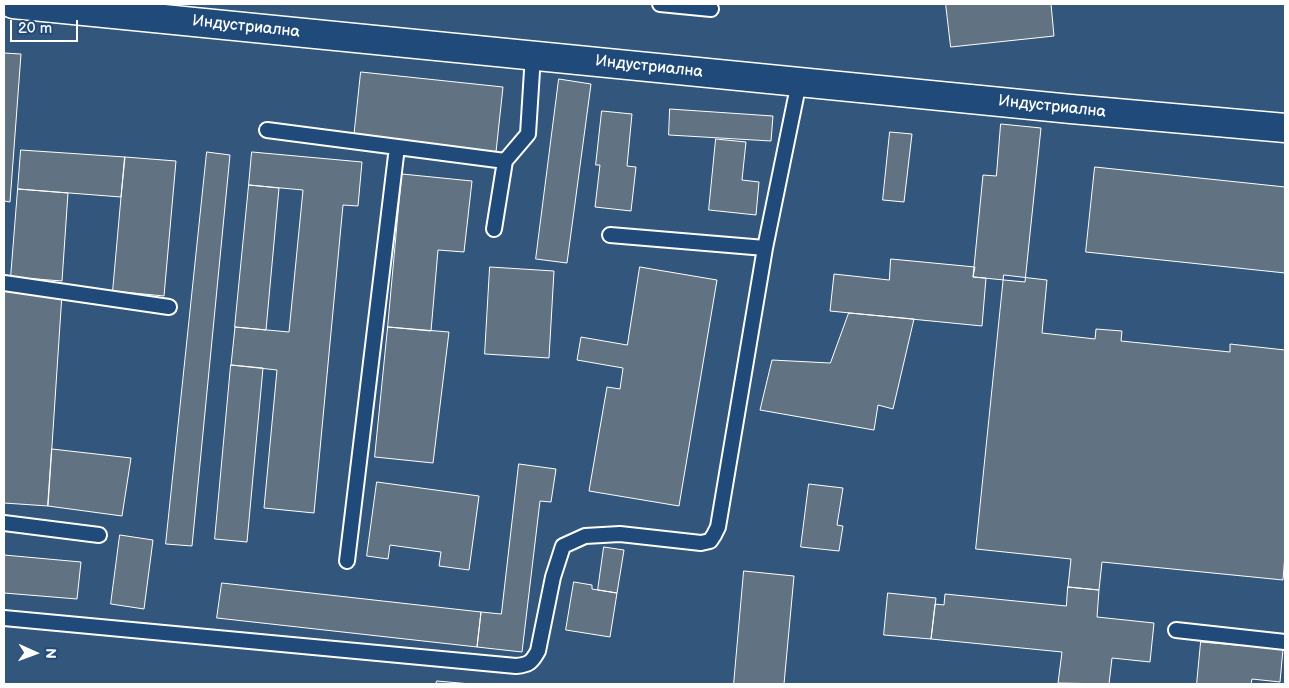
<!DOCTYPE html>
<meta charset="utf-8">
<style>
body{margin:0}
#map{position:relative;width:1289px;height:688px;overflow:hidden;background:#1f4a7a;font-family:"Balsamiq Sans",sans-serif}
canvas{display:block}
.frame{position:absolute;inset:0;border:5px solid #fff;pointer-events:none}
.north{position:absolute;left:10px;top:628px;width:50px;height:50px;-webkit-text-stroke:4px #1f4a7a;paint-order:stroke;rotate:92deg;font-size:14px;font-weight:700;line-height:20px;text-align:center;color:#fff}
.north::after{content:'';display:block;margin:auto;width:18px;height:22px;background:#fff;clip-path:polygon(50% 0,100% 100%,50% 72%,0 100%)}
.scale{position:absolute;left:10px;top:20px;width:68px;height:22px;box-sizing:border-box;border:2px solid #fff;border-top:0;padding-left:6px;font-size:15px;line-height:18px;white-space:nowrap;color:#fff;-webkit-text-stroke:4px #1f4a7a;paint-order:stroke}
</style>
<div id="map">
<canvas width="1289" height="688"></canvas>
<div class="frame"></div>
<div class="north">N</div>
<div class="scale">20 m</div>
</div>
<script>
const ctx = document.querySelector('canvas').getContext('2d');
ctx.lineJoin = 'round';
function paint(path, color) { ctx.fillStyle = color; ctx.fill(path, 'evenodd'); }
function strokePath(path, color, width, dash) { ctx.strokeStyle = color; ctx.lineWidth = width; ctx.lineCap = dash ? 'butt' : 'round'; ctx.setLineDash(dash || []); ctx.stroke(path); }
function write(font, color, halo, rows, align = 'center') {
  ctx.font = font + ' "Balsamiq Sans",sans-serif'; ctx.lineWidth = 4.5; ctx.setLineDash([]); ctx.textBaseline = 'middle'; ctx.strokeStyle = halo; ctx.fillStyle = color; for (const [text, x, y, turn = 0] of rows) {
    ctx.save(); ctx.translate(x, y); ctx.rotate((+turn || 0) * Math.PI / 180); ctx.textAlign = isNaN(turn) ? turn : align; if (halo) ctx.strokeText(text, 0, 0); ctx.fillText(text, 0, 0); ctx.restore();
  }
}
paint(new Path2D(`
 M4,4H1285V684H4Z`), '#33567c');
const building = new Path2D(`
 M946,4H1051L1054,36L951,47Z
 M4,53L21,54L10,202L4,201Z
 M361,72L503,87L496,152L354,138Z
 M559,79L591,84L567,263L536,259Z
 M670,109L773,116L771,141L669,135Z
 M602,111L632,114L627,166L636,167L631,211L595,207L600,165H596Z
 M1001,124L1041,128L1025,282L973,277L983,175L996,176Z
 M890,132L912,134L904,202L883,200Z
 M716,139L746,142L742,180L759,182L756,215L709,210Z
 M21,150L125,157L121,197L18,189Z
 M207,152L230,155L192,546L166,544Z
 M252,152L362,162L358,206L343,205L314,513L264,508L277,370L231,365L235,327L289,332L303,190L249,185Z
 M125,157L176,161L164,296L113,291Z
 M1095,167L1285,187V273L1086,252Z
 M402,174L472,181L464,252L438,250L431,331L388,327Z
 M249,185L279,188L266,330L235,327Z
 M18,189L68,193L62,281L11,277Z
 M891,259L975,267L973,277L986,278L982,326L830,311L834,274L889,280Z
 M490,267L554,271L549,358L485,354Z
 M640,267L717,280L679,506L589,491L607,387L620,389L623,368L577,360L581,337L627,345Z
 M1004,275L1047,280L1042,333L1095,339L1096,329L1122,331L1121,341L1230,352V344L1285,350V554L1283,580L1102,562L1099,590L1068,587L1071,559L976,549Z
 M4,290L62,294L48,506L4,503Z
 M849,313L914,319L893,409L878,405L874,430L760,410L772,360L830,363Z
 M388,327L449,332L433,463L375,457Z
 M231,365L263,368L247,542L215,539Z
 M52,449L131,458L122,516L48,506Z
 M519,464L556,469L551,502L540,501L522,652L477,647L481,612L501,614Z
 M377,482L479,496L469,570L439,566L441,552L390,545L388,559L367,556Z
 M809,484L843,488L837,525L843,526L839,551L801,547Z
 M120,535L153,540L144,609L111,604Z
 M604,547L624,550L617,593L598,590Z
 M4,555L81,562L77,599L4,593Z
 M744,571L794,576L784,684H734Z
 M574,582L592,585V589L617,593L610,637L566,630Z
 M222,583L481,612L477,647L217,618Z
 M1068,587L1099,590L1097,617L1154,623L1150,662L1112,658L1109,684L1058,683L1062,652L931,639L935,604L944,605L945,594L1066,606Z
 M888,593L936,598L931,639L884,635Z
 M1201,642L1283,649L1280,682L1252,679L1251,684H1197Z
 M437,681L471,684H436Z`);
paint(building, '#617382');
strokePath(building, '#fff', 1);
const lane = new Path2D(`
 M660,4L711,9
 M267,130L505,161
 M494,229L505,161L528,134L533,55
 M610,235L765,248
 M4,283L169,307
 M4,523L99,535
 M347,561L397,147
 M4,618L516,666C529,665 532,662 538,651L553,577L563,546L585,536L620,534L701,543L710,541L714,535L718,527L765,248L799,82
 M1176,630L1285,642`);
const street = new Path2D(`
 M13,4L1071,109L1285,128`);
strokePath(lane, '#fff', 18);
strokePath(street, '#fff', 31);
strokePath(lane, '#1f4a7a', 14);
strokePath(street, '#1f4a7a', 28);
write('16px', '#fff', '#1f4a7a', [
 ["Индустриална",246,27,6],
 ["Индустриална",649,67,6],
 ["Индустриална",1052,107,6]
]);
</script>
